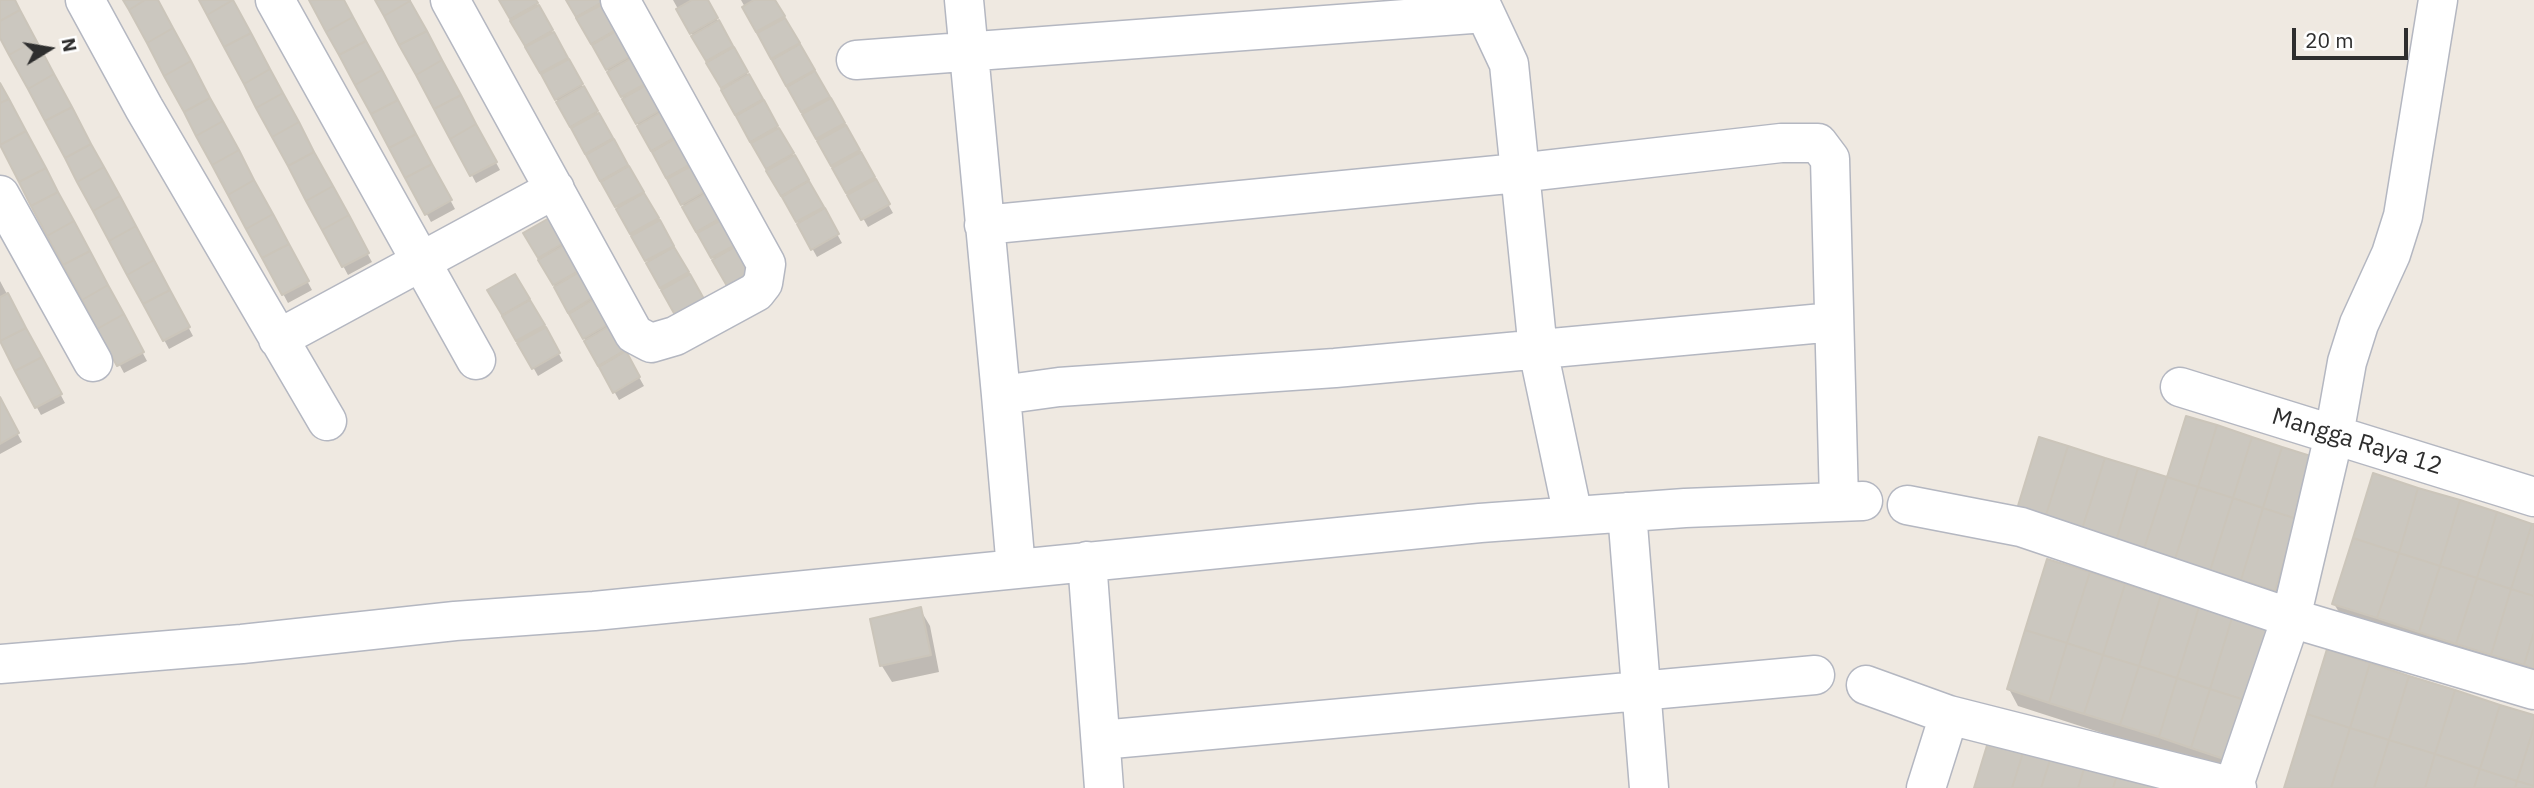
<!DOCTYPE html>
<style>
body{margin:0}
#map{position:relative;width:2534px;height:788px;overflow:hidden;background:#efe9e1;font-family:"IBM Plex Sans",sans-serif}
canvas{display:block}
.north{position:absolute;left:14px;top:14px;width:70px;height:70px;-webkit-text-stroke:5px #fff;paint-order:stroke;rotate:79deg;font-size:19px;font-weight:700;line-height:28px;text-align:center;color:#2e2e2e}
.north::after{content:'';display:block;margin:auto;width:24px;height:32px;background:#2e2e2e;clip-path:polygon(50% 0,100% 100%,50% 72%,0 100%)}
.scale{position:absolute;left:2292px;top:28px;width:116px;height:32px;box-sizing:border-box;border:4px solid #2e2e2e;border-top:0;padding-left:9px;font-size:21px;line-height:24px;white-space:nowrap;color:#2e2e2e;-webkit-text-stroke:5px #fff;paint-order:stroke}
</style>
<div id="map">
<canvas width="2534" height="788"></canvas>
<div class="north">N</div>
<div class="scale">20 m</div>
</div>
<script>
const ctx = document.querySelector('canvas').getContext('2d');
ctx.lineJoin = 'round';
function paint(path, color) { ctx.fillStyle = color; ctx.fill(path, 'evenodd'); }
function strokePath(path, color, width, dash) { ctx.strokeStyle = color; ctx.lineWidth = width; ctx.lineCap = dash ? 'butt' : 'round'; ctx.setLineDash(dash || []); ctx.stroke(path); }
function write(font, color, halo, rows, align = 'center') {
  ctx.font = font + ' "IBM Plex Sans",sans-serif'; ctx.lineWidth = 5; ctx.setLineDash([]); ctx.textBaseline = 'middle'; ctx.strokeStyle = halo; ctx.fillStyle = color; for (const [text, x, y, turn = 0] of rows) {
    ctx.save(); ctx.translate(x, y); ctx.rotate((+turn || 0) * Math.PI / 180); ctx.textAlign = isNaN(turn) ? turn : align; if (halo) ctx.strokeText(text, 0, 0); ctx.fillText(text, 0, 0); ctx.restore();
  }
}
paint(new Path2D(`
 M0,0H13L193,336L169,349L0,34Z
 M126,0H156L312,290L288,303Z
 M201,0H231L372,262L348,275Z
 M312,0H343L455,209L431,222Z
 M378,0H408L500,170L476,183Z
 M501,0H534L707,308L682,322Z
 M568,0H602L757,279L733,293Z
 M673,0H706L842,243L817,257Z
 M741,0H773L893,213L868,227Z
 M0,86L147,361L124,373L0,143Z
 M550,219L644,386L619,400L525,234Z
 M514,276L563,361L538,376L490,290Z
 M0,281L65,403L41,415L0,340Z
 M0,401L22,442L0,454Z
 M2315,459L2284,607L2028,525L2168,479Z
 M2534,526V681L2344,620L2334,604Z
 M2049,561L2242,778L2018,706L2009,689Z
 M920,609L930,626L939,672L892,682L882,666L872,620Z`), '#0003');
const building = new Path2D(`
 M0,0H15L20,10L0,21Z
 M123,0H145L129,10Z
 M145,0H158L173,28L147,43L129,10Z
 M199,0H233L207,15Z
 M233,0L251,33L224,47L207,15Z
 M309,0H344L353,17L326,32Z
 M375,0H410V1L384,16Z
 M499,0H536L538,3L510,19Z
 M566,0H603L604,1L576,17Z
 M692,0H708L718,18L690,34L676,9Z
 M754,0H775L785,16L756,32L742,7Z
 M410,1L427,31L399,45L384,16Z
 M605,3L619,28L591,44L576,18Z
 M539,5L553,30L525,46L510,21Z
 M20,10L36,40L9,55L0,38V21Z
 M353,17L366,41L339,55L326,32Z
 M785,18L800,43L771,59L757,33Z
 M719,20L733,46L706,61L691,36Z
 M173,28L191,61L164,76L147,43Z
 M620,29L634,54L606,70L592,45Z
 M427,31L442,60L416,75L399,45Z
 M554,32L568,58L540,73L525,47Z
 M251,33L270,69L244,84L224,47Z
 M36,40L54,74L28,89L9,55Z
 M366,41L382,70L355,85L339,55Z
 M800,44L815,70L786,86L772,60Z
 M734,47L748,72L721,88L706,63Z
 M635,56L649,82L621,97L607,72Z
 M569,59L583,84L555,100L541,74Z
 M442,60L461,95L434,109L416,75Z
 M191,61L210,98L184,112L164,76Z
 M270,69L283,93L256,108L244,84Z
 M382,70L398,100L371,114L355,85Z
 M815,71L830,97L801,112L787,87Z
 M54,74L72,107L45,121L28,89Z
 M749,74L763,99L735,115L721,90Z
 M0,83L9,99L0,103Z
 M650,83L664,108L636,124L622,99Z
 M584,86L598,111L570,127L556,102Z
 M283,93L299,122L272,137L256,108Z
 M461,95L476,124L450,139L434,109Z
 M210,98L223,121L196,136L184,112Z
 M831,98L845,123L816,139L802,114Z
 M9,99L26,131L0,145V103Z
 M398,100L416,134L389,148L371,114Z
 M764,100L778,126L750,142L736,116Z
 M72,107L91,144L65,158L45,121Z
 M665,110L679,135L651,151L637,126Z
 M599,113L613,138L585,154L571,128Z
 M223,121L239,150L212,165L196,136Z
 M299,122L314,152L288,166L272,137Z
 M476,124L497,162L470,176L450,139Z
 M846,125L860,150L831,166L817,141Z
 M779,128L794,153L766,169L751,143Z
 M26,131L46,168L19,182L0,145Z
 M416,134L432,164L405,178L389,148Z
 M680,136L694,162L666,178L652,152Z
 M614,139L628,165L600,181L586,155Z
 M91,144L104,167L77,182L65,158Z
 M239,150L254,180L228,195L212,165Z
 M314,152L333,186L306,201L288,166Z
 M861,152L875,177L846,193L832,168Z
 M795,155L809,180L781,196L766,171Z
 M432,164L452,200L425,215L405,178Z
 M695,164L709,189L681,205L667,179Z
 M629,166L644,192L615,207L601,182Z
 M104,167L120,196L93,211L77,182Z
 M46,168L58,192L31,206L19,182Z
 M876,179L890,204L861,220L847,195Z
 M254,180L273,214L246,229L228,195Z
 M809,181L824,207L796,222L782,197Z
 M333,186L349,215L322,230L306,201Z
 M710,191L724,216L696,232L682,207Z
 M58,192L74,221L47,236L31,206Z
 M644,193L659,218L630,234L616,209Z
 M120,196L136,226L109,241L93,211Z
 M825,208L839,234L811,250L797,224Z
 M273,214L289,244L262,258L246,229Z
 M349,215L369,253L342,267L322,230Z
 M551,217L565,242L538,258L523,233Z
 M725,218L739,243L711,258L697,233Z
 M660,220L674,246L645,261L631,236Z
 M74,221L90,251L63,265L47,236Z
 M136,226L154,260L127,275L109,241Z
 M289,244L309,281L282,295L262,258Z
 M566,244L580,270L553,285L538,260Z
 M740,244L754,270L727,286L712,260Z
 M674,247L689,272L660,288L646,263Z
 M90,251L108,285L82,300L63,265Z
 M154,260L170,290L143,304L127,275Z
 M581,271L595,296L568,313L554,287Z
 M515,274L530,299L502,315L487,290Z
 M690,274L704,299L675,315L661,290Z
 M108,285L124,314L97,329L82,300Z
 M170,290L190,327L163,341L143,304Z
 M8,293L26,328L0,341V297Z
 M596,298L610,323L583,339L569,314Z
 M530,300L545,325L516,341L502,316Z
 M124,314L144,352L117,366L97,329Z
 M611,325L625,350L598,366L584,341Z
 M546,327L560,353L532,369L517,343Z
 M26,328L42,357L15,371L0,341Z
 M626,351L640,377L613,393L599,367Z
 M42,357L62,394L35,408L15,371Z
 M0,397L19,433L0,444Z
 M2186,416L2217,425L2198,487L2167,477Z
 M2217,425L2252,437L2233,498L2198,487Z
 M2039,437L2068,446L2045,518L2017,509Z
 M2252,437L2282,447L2263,508L2233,498Z
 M2068,446L2105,458L2082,529L2045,518Z
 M2282,447L2317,458L2297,519L2263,508Z
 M2105,458L2138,468L2116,541L2082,529Z
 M2138,468L2167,477L2144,549L2116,541Z
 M2373,473L2418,488L2399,553L2353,538Z
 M2167,477L2198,487L2175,559L2144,549Z
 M2198,487L2233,498L2210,571L2175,559Z
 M2418,488L2460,500L2440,566L2399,553Z
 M2233,498L2263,508L2241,580L2210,571Z
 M2460,500L2497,512L2477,578L2440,566Z
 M2263,508L2297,519L2275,591L2241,580Z
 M2497,512L2532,524L2511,589L2477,578Z
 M2532,524H2534V596L2511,589Z
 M2353,538L2399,553L2377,618L2332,604Z
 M2399,553L2440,566L2419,632L2377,618Z
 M2047,559L2090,572L2067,643L2025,630Z
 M2440,566L2477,578L2456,644L2419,632Z
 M2090,572L2125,584L2103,655L2067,643Z
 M2477,578L2511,589L2491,655L2456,644Z
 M2125,584L2161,595L2139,666L2103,655Z
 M2511,589L2534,596V632L2524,665L2491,655Z
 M2161,595L2199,607L2177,678L2139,666Z
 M921,607L931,655L880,666L870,619Z
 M2199,607L2232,618L2210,689L2177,678Z
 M2232,618L2273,631L2251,702L2210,689Z
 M2025,630L2067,643L2049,703L2007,689Z
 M2534,632V669L2524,665Z
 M2067,643L2103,655L2084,714L2049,703Z
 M2327,649L2370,663L2350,728L2307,714Z
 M2103,655L2139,666L2120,725L2084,714Z
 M2370,663L2409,676L2389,740L2350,728Z
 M2139,666L2177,678L2159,737L2120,725Z
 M2409,676L2455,690L2435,754L2389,740Z
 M2177,678L2210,689L2191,748L2159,737Z
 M2210,689L2251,702L2233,762L2191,748Z
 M2455,690L2500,705L2480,769L2435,754Z
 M2500,705L2534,715V727L2517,781L2480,769Z
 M2307,714L2350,728L2331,788H2284Z
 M2534,727V786L2517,781Z
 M2350,728L2389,740L2374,788H2331Z
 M1992,729L2027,740L2012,788H1974Z
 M2027,740L2054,748L2041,788H2012Z
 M2389,740L2435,754L2425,788H2374Z
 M2054,748L2087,759L2078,788H2041Z
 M2435,754L2480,769L2474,788H2425Z
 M2087,759L2119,769L2113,788H2078Z
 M2119,769L2162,788H2113Z
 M2480,769L2517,781L2515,788H2474Z
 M2517,781L2534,786V788H2515Z`);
paint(building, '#cbc7bf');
strokePath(building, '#cbc5ba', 2);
const minor = new Path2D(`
 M85,0L144,108L327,421
 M275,0L476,360
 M450,0L634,334L651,343L675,336L756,292L763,283L766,264L620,0
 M964,0L1001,395
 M1479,0L1509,64L1538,350L1573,516
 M856,60L1485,13
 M0,195L93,362
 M984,225L1518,173L1781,143H1818L1830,159L1839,501
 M278,339L555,189
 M2180,387L2534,497
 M1907,505L2021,527L2291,618L2534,690
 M1627,512L1649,788
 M1087,561L1104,788
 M1016,569L1001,395L1059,387L1335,368L1834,322
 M0,664L242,644L455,621L594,611L1480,523L1685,508L1863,501
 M1866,685L1949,715L2237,788
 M1101,740L1815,675
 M1926,788L1949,715
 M2233,788L2291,618L2334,435L2347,362L2359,324L2391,254L2403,216L2438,0`);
strokePath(minor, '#b4b7c1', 41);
strokePath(minor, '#fff', 38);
write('24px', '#2e2e2e', '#fff', [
 ["Mangga Raya 12",2357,442,17]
]);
</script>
